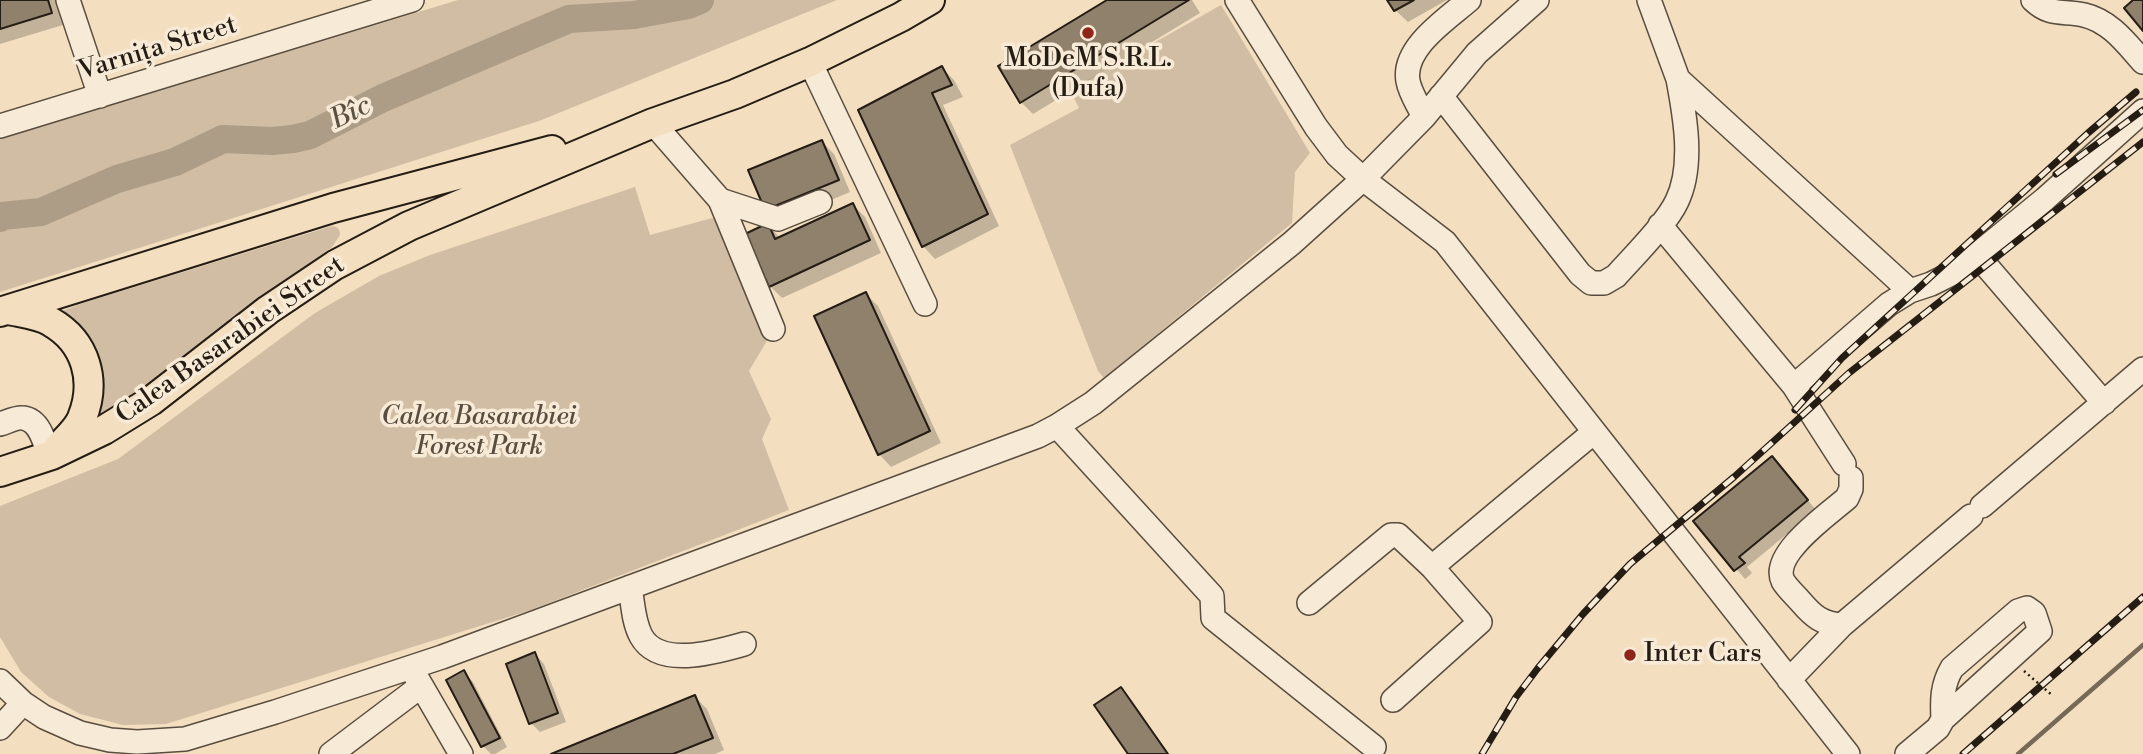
<!DOCTYPE html>
<meta charset="utf-8">
<style>
body{margin:0}
canvas{display:block;background:#f3dec0}
</style>
<canvas width="2143" height="754"></canvas>
<script>
const ctx = document.querySelector('canvas').getContext('2d');
ctx.lineJoin = 'round';
function paint(path, color) { ctx.fillStyle = color; ctx.fill(path, 'evenodd'); }
function strokePath(path, color, width, dash) { ctx.strokeStyle = color; ctx.lineWidth = width; ctx.lineCap = dash ? 'butt' : 'round'; ctx.setLineDash(dash || []); ctx.stroke(path); }
function write(font, color, halo, rows, align = 'center') {
  ctx.font = font + ' "Libre Bodoni",serif'; ctx.lineWidth = 7; ctx.setLineDash([]); ctx.textBaseline = 'middle'; ctx.strokeStyle = halo; ctx.fillStyle = color; for (const [text, x, y, turn = 0] of rows) {
    ctx.save(); ctx.translate(x, y); ctx.rotate((+turn || 0) * Math.PI / 180); ctx.textAlign = isNaN(turn) ? turn : align; if (halo) ctx.strokeText(text, 0, 0); ctx.fillText(text, 0, 0); ctx.restore();
  }
}
paint(new Path2D(`
 M458,0H837L539,121L0,292V139Z
 M1221,5L1310,153L1295,172L1292,223L1104,378L1098,371L1010,145L1079,108L1070,90Z
 M635,187L650,235L727,214L769,321L768,339L749,371L771,419L762,439L789,510L531,610L166,724L123,725L80,714L49,697L21,672L0,637V506L118,459L315,313L379,276L430,255Z
 M332,226C338,227 340,229 340,235L332,247L255,305L158,384L101,420L96,414L62,311L83,303Z`), '#d0bda3');
paint(new Path2D(`
 M0,0H56L63,25L0,44Z
 M1111,0H1192L1200,13L1033,114L1021,102L1000,67Z
 M1389,0H1447L1408,22L1395,10Z
 M942,68L954,80L963,97L943,105L999,226L935,259L923,246L860,110Z
 M822,142L834,154L850,192L779,222L766,209Z
 M853,205L865,217L881,253L782,298L770,286L768,225L780,238Z
 M866,294L878,306L941,443L891,467L879,454Z
 M1781,468L1816,510L1747,567L1752,573L1745,579L1696,521Z
 M535,654L544,664L566,722L540,732L531,723Z
 M464,673L473,682L507,747L495,754H491L483,746L448,681Z
 M1121,689L1130,698L1169,754H1130Z
 M695,697L707,709L724,750L715,754H556Z`), '#0003');
strokePath(new Path2D(`
 M2018,754L2143,645`), '#776958', 4.5);
strokePath(new Path2D(`
 M0,218L2,216L41,212L117,179L175,162L223,139L272,141L293,139L310,135L383,98L569,19L634,15L688,5L700,0`), '#ad9c86', 28);
const building = new Path2D(`
 M0,0H48L52,13L0,29Z
 M1107,0H1189L1020,103L998,66Z
 M1387,0H1414L1394,11Z
 M2133,0H2143V31L2124,8Z
 M942,66L952,85L932,93L988,214L922,247L858,110Z
 M822,140L839,180L765,210L748,170Z
 M853,203L870,240L769,287L745,234L768,223L775,239Z
 M866,292L930,431L878,455L814,316Z
 M1772,456L1808,500L1739,557L1745,563L1734,571L1693,521Z
 M535,652L558,713L529,724L506,664Z
 M464,670L500,738L481,747L446,680Z
 M1121,687L1168,754H1128L1094,705Z
 M695,695L713,738L673,754H551Z`);
paint(building, '#90816d');
strokePath(building, '#251d14', 2);
const minor = new Path2D(`
 M68,0L100,96
 M1237,0L1316,127L1337,155L1363,179L1445,242L1848,754
 M1649,0L1678,79L1910,291
 M2033,0C2051,17 2063,10 2084,15C2110,21 2126,43 2143,62
 M810,62L925,304
 M1441,96L1580,274L1591,283H1604L1616,276C1633,257 1667,223 1677,201C1694,166 1685,116 1678,79
 M1424,117C1419,106 1410,93 1408,81C1402,48 1447,19 1469,0
 M653,123L720,200L773,329
 M0,126L412,0
 M720,200L778,219L820,202
 M1660,225L1794,386L1844,464
 M1977,255L2104,403
 M1794,386L1889,304L1910,291L1931,284L1957,271L2045,199L2143,111
 M0,424C7,422 16,417 23,418C40,420 45,443 49,456
 M1057,426L1212,596L1213,618L1374,747
 M1982,506L2143,369
 M1432,567L1594,432
 M630,587C633,603 633,621 641,636C659,669 716,652 744,644
 M1309,603L1391,535H1398L1432,567L1480,622L1393,700
 M1842,625C1822,624 1813,616 1801,602C1795,595 1787,588 1783,581C1770,554 1829,514 1847,498L1851,489V478
 M414,673L461,754
 M1789,680L1842,625L1971,516
 M0,681L23,703L44,717L80,733L110,740L137,742L185,739L275,712L442,657L1038,436L1057,426L1093,403L1292,243L1363,179L1424,117L1477,53L1537,0
 M0,728L23,703
 M331,754L421,686
 M1907,754L1938,728L1943,719L2040,631L2034,613L2027,608L2018,611L1952,668C1942,685 1942,700 1943,719`);
const major = new Path2D(`
 M9,310C22,313 40,315 51,322C86,342 97,381 82,418C78,429 66,439 58,448
 M0,312L333,208L552,150
 M0,472L52,455L104,430L151,401L268,310L335,265L409,226L653,123L735,94L810,62L901,17L930,0`);
strokePath(minor, '#584d3f', 26);
strokePath(major, '#251d14', 32);
strokePath(new Path2D(`
 M2024,671L2053,696`), '#251d14', 2.5, [2, 3.5]);
strokePath(minor, '#f7ead6', 23);
strokePath(major, '#f3dec0', 28);
const rail = new Path2D(`
 M2056,174L2143,110
 M1795,410L1842,358L2088,133L2136,92
 M1482,754L1516,697L1538,668L1583,614L1630,564L1734,477L1849,373L2143,142
 M1963,754L2143,597`);
strokePath(rail, '#251d14', 7);
strokePath(rail, '#f7ead6', 4.5, [13]);
for (const [x, y, r, color] of [
 [1088,33,7,"#8f2418"],
 [1630,655,7,"#8f2418"]
]) { const dot = new Path2D(); dot.arc(x, y, r, 0, 2 * Math.PI); ctx.fillStyle = color; ctx.fill(dot); strokePath(dot, '#f7ead6', 2.5); }
write('26px', '#251d14', '#f7ead6', [
 ["Varnița Street",158,49,-17],
 ["Calea Basarabiei Street",231,341,-35]
]);
write('26px', '#251d14', '#f7ead6', [
 ["MoDeM S.R.L.",1088,60],
 ["(Dufa)",1088,90],
 ["Inter Cars",1644,655,"left"]
]);
write('italic 26px', '#584d3f', '#f7ead6', [
 ["Calea Basarabiei",479,418],
 ["Forest Park",479,448]
]);
write('italic 28px', '#5b5042', '#f7ead6', [
 ["Bîc",351,114,-26]
]);
</script>
